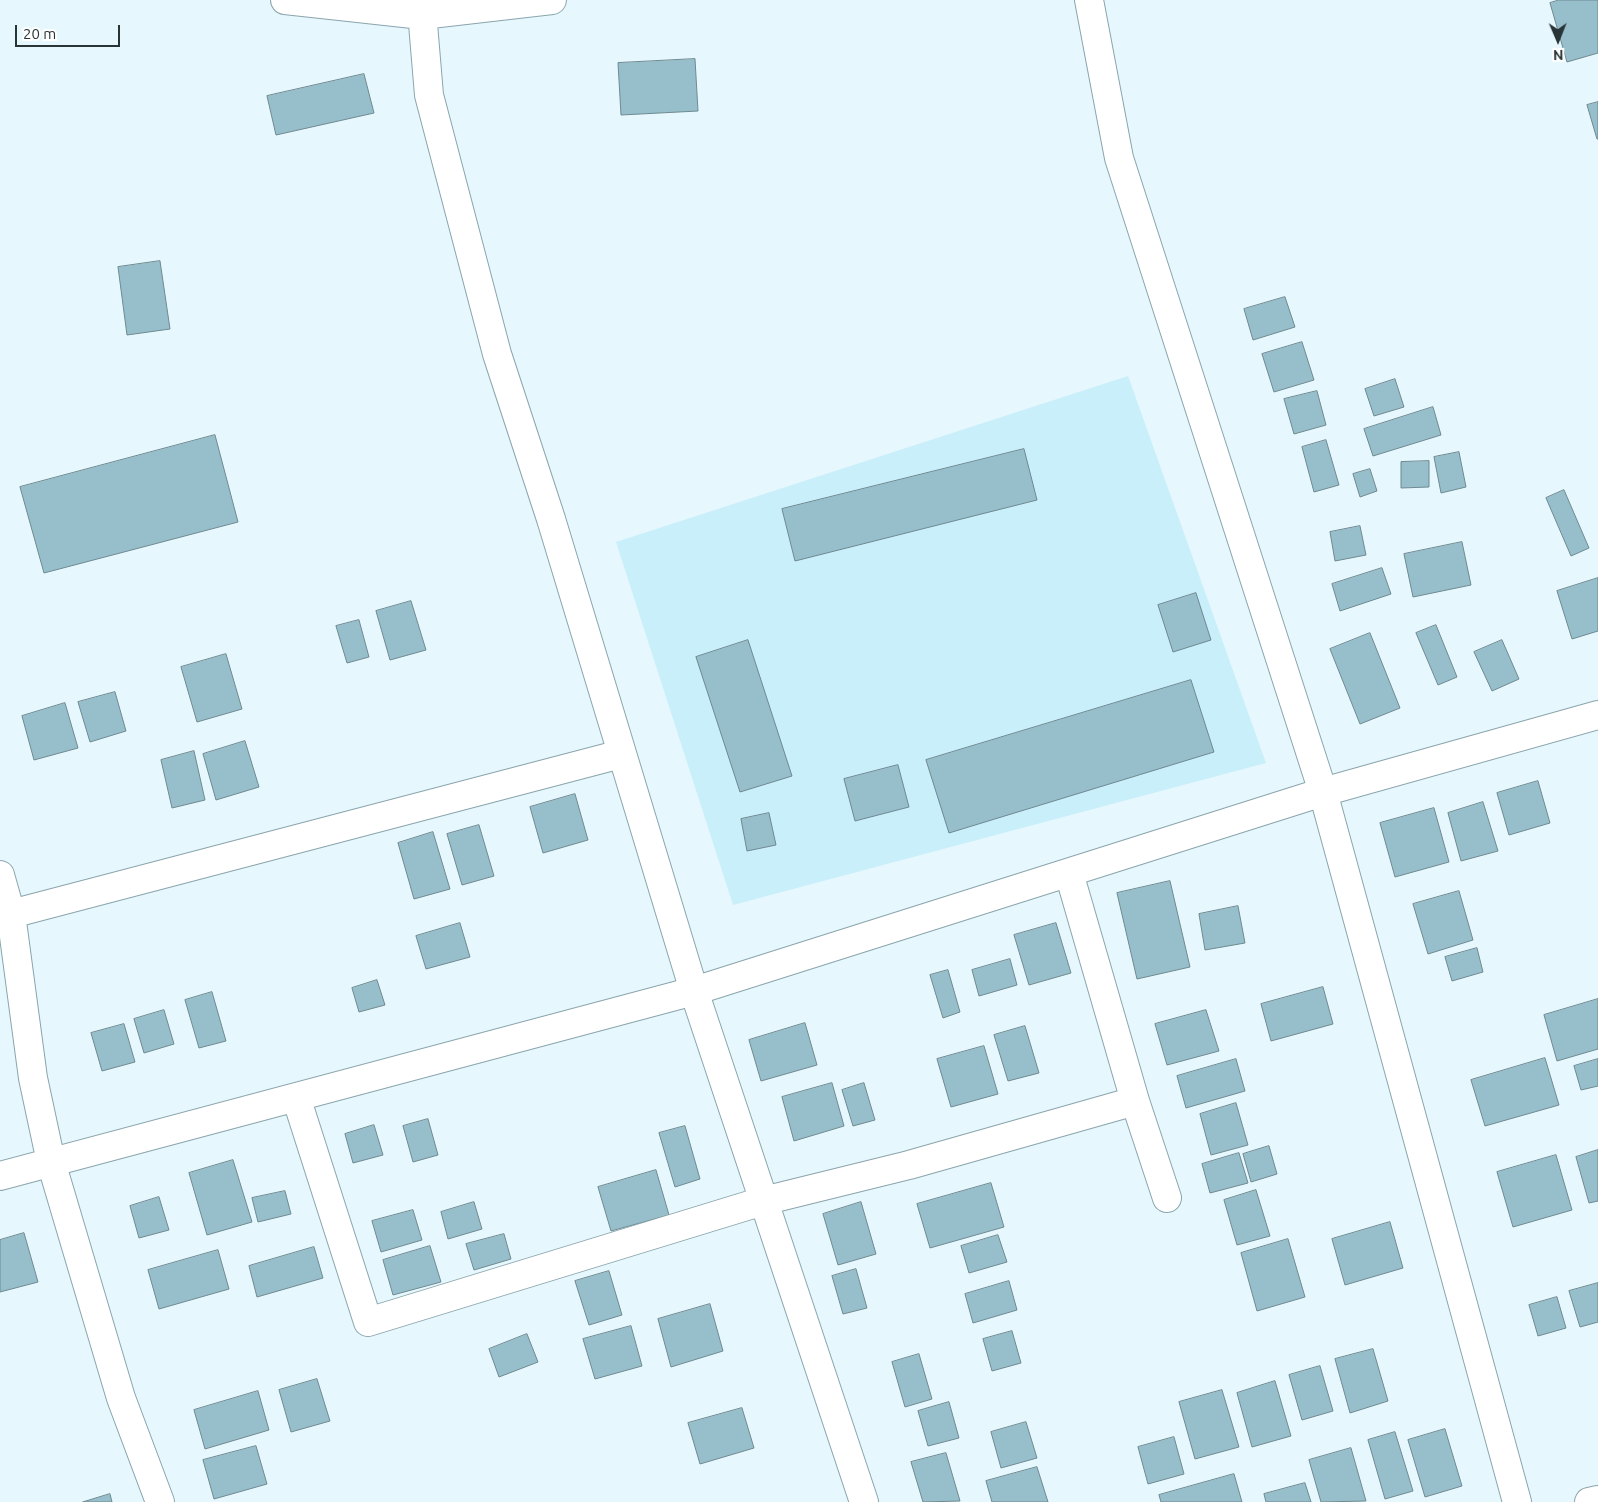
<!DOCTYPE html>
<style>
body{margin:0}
#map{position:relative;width:1598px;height:1502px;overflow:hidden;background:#e6f7fd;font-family:Ubuntu,sans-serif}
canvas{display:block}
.north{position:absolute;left:1533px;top:15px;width:50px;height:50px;-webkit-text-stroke:4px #fff;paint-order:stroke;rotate:179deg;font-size:14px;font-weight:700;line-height:20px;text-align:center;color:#293437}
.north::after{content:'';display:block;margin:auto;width:18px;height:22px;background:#293437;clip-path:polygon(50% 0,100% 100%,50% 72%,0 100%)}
.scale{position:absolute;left:15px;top:25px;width:105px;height:22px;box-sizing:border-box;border:2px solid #293437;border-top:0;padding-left:6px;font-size:15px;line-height:18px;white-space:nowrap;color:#293437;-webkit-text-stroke:4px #fff;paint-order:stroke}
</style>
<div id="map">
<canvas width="1598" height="1502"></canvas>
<div class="north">N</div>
<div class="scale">20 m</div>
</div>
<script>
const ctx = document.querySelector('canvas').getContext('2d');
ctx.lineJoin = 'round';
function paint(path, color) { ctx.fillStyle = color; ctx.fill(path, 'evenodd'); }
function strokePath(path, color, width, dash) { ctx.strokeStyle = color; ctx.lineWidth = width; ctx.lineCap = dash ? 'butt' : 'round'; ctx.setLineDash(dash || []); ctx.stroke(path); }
paint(new Path2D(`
 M1128,376L1266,763L733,905L616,542Z`), '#c9effb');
const building = new Path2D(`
 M1559,0H1598V53L1567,62L1550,3Z
 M695,59L698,111L621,115L618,63Z
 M364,74L374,113L276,135L267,96Z
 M1598,102V139H1597L1587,105Z
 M160,261L170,329L127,335L118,267Z
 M1285,297L1295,327L1253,340L1244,309Z
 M1302,342L1314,380L1274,392L1262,354Z
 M1395,379L1404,407L1374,416L1365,389Z
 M1317,391L1326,425L1294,434L1284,399Z
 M1433,407L1441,435L1373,456L1364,429Z
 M215,435L238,522L44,573L20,487Z
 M1326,440L1339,485L1314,492L1302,447Z
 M1024,449L1037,500L795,561L782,509Z
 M1459,452L1466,487L1441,493L1434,457Z
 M1429,461V487L1401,488V462Z
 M1370,469L1377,491L1360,497L1353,474Z
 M1564,490L1589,548L1571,556L1546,498Z
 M1360,526L1366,555L1335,561L1330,532Z
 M1462,542L1471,585L1413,597L1404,554Z
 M1382,568L1391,594L1340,611L1332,584Z
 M1598,578V631L1572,639L1557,591Z
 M1196,593L1211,640L1173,652L1158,605Z
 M411,601L426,650L390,660L376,611Z
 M359,620L369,657L347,663L336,626Z
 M1436,625L1457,677L1438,685L1416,633Z
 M1370,633L1400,708L1360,724L1330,649Z
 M748,640L792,776L740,792L696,657Z
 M1502,640L1519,679L1492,691L1474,652Z
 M226,654L242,709L197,722L181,667Z
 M1191,680L1214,752L949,833L926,760Z
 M115,692L126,731L90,742L78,702Z
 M65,703L78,748L34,760L22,716Z
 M245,741L259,787L216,800L203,754Z
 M194,751L205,800L172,808L161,760Z
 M898,765L909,807L855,821L844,779Z
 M1538,781L1550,823L1509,835L1497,793Z
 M575,794L588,840L543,853L530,807Z
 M1483,802L1498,851L1461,861L1448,813Z
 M1434,808L1449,862L1395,877L1380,823Z
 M769,813L776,845L747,851L741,819Z
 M479,825L494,876L462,885L447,834Z
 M433,832L450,889L414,899L398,843Z
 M1170,881L1190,967L1137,979L1117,893Z
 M1459,891L1473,940L1428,954L1413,904Z
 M1238,906L1245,943L1205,950L1199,914Z
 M460,923L470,957L426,969L416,936Z
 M1056,923L1071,973L1029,985L1014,935Z
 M1477,948L1483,972L1452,981L1445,957Z
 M1010,959L1017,985L979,996L972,970Z
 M948,970L960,1012L943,1018L930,975Z
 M377,980L385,1005L359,1012L352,988Z
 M1323,987L1333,1024L1271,1041L1261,1004Z
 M212,992L226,1041L199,1048L185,1000Z
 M1598,999V1049L1557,1061L1544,1015Z
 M164,1010L174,1044L144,1053L134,1019Z
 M1206,1010L1219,1051L1167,1065L1155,1024Z
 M805,1023L817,1065L761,1081L749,1040Z
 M124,1024L135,1062L102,1071L91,1033Z
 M1025,1026L1039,1073L1008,1081L994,1035Z
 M984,1046L998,1094L951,1107L937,1059Z
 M1545,1058L1559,1105L1485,1126L1471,1080Z
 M1236,1059L1245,1091L1186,1108L1177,1076Z
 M1598,1059V1086L1581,1090L1574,1066Z
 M832,1083L844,1126L794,1141L782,1097Z
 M864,1083L875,1120L853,1126L842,1090Z
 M1236,1103L1248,1145L1211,1155L1200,1114Z
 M428,1119L438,1155L413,1162L403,1126Z
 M374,1125L383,1155L353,1163L345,1134Z
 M685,1126L700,1179L675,1187L659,1133Z
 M1269,1146L1277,1174L1251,1182L1243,1154Z
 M1598,1150V1201L1589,1203L1576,1157Z
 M1239,1153L1248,1183L1210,1193L1202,1164Z
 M1556,1155L1572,1210L1513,1227L1497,1172Z
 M233,1160L252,1222L207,1235L189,1173Z
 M656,1170L669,1215L611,1231L598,1187Z
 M991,1183L1004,1227L930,1248L917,1204Z
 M1256,1190L1270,1236L1237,1245L1224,1200Z
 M285,1191L291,1214L258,1222L252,1198Z
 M159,1197L169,1230L139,1238L130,1206Z
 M474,1202L482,1229L448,1239L441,1212Z
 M861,1202L876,1254L838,1265L823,1214Z
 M413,1210L422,1240L381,1252L372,1221Z
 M1390,1222L1403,1268L1345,1285L1332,1239Z
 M24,1233L38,1282L0,1292V1240Z
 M504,1234L511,1259L474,1270L466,1244Z
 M998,1235L1007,1262L969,1273L961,1246Z
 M1288,1239L1305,1297L1257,1311L1241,1253Z
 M430,1246L441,1282L393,1295L383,1260Z
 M314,1247L323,1278L257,1297L249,1266Z
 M218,1250L229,1289L159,1309L148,1270Z
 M856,1269L867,1308L843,1314L832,1276Z
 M609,1271L622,1315L589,1325L575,1281Z
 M1009,1281L1017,1310L973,1323L965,1294Z
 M1598,1283V1322L1580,1327L1569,1291Z
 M1557,1297L1566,1328L1538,1336L1529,1305Z
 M710,1304L723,1351L671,1367L658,1319Z
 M631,1326L642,1366L595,1379L583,1339Z
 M1012,1331L1021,1363L992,1371L983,1339Z
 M527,1334L538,1362L499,1377L489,1349Z
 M1373,1349L1388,1401L1350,1413L1335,1359Z
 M919,1354L932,1399L905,1407L892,1362Z
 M1320,1366L1333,1411L1302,1420L1289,1375Z
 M317,1379L330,1421L291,1432L279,1390Z
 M1275,1381L1291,1436L1252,1447L1237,1393Z
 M1222,1390L1239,1447L1195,1459L1179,1402Z
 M258,1391L269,1430L205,1449L194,1410Z
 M949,1402L959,1438L928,1446L918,1411Z
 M742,1408L754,1448L700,1464L688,1423Z
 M1026,1422L1037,1458L1001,1468L991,1432Z
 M1445,1429L1462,1486L1425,1497L1408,1440Z
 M1395,1432L1413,1491L1385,1499L1368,1440Z
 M1174,1437L1184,1474L1148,1484L1138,1447Z
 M256,1446L267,1484L214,1499L203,1460Z
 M1351,1448L1366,1501L1321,1502L1309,1460Z
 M946,1453L960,1501L923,1502L911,1462Z
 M1037,1467L1048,1502H992L986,1481Z
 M1234,1474L1242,1502H1161L1159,1495Z
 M1305,1483L1311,1502H1266L1264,1494Z
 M110,1494L112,1502H83Z`);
paint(building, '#97bfcb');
strokePath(building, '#6f8991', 1);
const street = new Path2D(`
 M285,0L422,15L552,0
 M421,0L429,95L497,354L551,519L694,991L864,1502
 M1089,0L1119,158L1323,792L1517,1502
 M1069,873L1135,1101L1167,1198
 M0,875L11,914L33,1078L51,1162L121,1398L160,1502
 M11,914L621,754
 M296,1097L368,1322L763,1201L909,1165L1135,1101
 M0,1176L694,991L1323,792L1598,715
 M1589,1502L1598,1500`);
strokePath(street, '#8aa5ad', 30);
strokePath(street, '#fff', 28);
</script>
